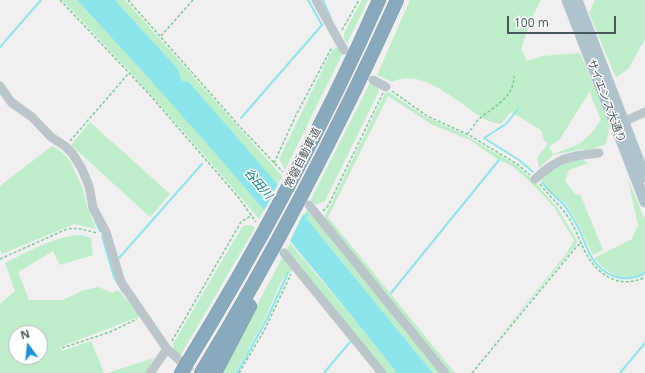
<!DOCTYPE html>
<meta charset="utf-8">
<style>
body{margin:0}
#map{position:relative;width:645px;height:373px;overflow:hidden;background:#f1efef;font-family:"Open Sans",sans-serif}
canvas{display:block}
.north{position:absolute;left:8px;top:325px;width:40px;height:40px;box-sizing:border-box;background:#fff;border:1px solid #b5bbbe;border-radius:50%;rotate:345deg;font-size:11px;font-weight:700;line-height:16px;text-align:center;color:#47555c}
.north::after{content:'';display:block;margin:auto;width:14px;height:18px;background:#1d8fdd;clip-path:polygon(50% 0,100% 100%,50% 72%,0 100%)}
.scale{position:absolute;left:507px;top:16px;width:109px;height:18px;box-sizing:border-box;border:2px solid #47555c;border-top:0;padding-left:5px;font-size:12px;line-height:14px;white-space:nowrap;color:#47555c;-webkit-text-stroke:3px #fff;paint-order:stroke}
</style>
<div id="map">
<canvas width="645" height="373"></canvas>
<div class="north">N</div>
<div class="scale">100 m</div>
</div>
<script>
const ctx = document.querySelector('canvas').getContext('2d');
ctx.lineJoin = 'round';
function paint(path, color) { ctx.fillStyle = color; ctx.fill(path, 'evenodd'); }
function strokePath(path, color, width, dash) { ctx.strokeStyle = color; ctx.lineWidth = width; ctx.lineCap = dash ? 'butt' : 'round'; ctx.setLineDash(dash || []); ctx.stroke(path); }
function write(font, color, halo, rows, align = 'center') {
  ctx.font = font + ' "Open Sans","Noto Sans JP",sans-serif'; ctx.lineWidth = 3; ctx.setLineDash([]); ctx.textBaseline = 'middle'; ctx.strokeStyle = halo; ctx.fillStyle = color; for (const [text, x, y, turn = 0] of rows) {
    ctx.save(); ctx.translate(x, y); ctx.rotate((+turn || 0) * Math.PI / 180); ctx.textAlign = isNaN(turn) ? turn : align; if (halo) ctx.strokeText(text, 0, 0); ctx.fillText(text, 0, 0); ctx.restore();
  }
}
paint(new Path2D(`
 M62,0H77L176,106L264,210L259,219C196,144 131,71 62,0Z
 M115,0H125L282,176L277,186L189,82L182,81L178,69Z
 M362,0H368L347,44L344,38V33Z
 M410,0H541L531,19L521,49L527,61L543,56L580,53L610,124L606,144L586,151L583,149L553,155L539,168L537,158L548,143L544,140L541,130L511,112L501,124C496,123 490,122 486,120C461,106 423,66 392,82L377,75ZM590,91C592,102 598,110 601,120C583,145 581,144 553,154L549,147L560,139Z
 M595,0H645V39L629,68L616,78L589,13Z
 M338,47L343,53L285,170L279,159L332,50Z
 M371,81L379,90L377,95L325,201L316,205L310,201Z
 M389,92L424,116L463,134L515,164L534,181L556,206L577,240L576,245L490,348L567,253L574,240L554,207L533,185L514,167L497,159L470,140L433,125L388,96L328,217L455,373H450L324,218L385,93Z
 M90,122L170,194L150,217L71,145Z
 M52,146L63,153L70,161L82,187L87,206L96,229L74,224L2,254L0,250V186Z
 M577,156L588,163L569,170L565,181L576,195L580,194L603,250L593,255L578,224L566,204L551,193L540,177Z
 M628,179L645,220V272C624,282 609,277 594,258L632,239L638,225Z
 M308,207L442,373H433L306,218L309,215L308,214L304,215Z
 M246,225H251L255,228L180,356L174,349L173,344L242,227Z
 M82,235L91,238L93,255L60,265L53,251L18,272L29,300H63L84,290L99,287L112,293L118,290L141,316L60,347L62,351L91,341L104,373H0V304L15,291L5,263C30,251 54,236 82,235ZM16,333H40V357H16Z
 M290,243L359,325L397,373H387L286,251Z
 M282,258L293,269L290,273L288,272L280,284L265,319L235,373H221Z
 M154,358L145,373H107Z`), '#beeec9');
paint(new Path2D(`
 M77,0H115L178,69L182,81L189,82L304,215L308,213L309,215L306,218L433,373H397C296,244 189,120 77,0Z`), '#8ce5ea');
paint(new Path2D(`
 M278,184L304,212L289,243L263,213Z`), '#f1efef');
strokePath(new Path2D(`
 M323,0L331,19
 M0,47L41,0
 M518,109L506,124L484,138L519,160L533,172
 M241,118L322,25L308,0
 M542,182C548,191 555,196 563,204C568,209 571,216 575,222C582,233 585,246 592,258C604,277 625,284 645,273
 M95,221L100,231
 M102,236L114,277L123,292
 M119,258L202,164
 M391,293L499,160
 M237,373L267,319L288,273
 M324,373L350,342
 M620,373L645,343`), '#8ce5ea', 2);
strokePath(new Path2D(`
 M175,356L192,373`), '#c6c8ca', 9, [9, 4.5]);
const highway = new Path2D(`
 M181,373C255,253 322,129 379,0
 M201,373C274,253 339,128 397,0
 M215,373L250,306`);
strokePath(highway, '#7395a8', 14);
strokePath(new Path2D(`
 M60,0L149,94L239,198L256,222
 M128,0L242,129L283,172
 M342,30L359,0
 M161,36L193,0
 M392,91L427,116L469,135L517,164L530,175
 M467,134C471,130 474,125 477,121C491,107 514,100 514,76
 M70,141L129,73
 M274,163L296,115L332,47
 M540,184C549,196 560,205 568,217C577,230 581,247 590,260C603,279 624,288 645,277
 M323,211L328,206L383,93
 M0,259L67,229C79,227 86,231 98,233
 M172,341L241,222L252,215
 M62,348L110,332L137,319
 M239,373L265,329L291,274
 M472,373L577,246L582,243`), '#77cb94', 1.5, [3, 2]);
strokePath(new Path2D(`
 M316,0L344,50
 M373,80L386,87
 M0,86L11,102L32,117L51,137L65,146L72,153L82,169L89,186L93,208L106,232L121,282L167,349L175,356
 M623,122L645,112
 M535,179C558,158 568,156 599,153
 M309,205L445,373
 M284,253L382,373
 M150,373L167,349`), '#bbc6cb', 9);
strokePath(new Path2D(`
 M567,0L645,202
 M577,0L645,177`), '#afc3cd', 11);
strokePath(highway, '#88aabc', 13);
write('11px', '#47555c', '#fff', [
 ["サイエンス大通り",606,101,69],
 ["常磐自動車道",303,158,-63]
]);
write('italic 12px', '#108288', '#fff', [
 ["谷田川",258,184,50]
]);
</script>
